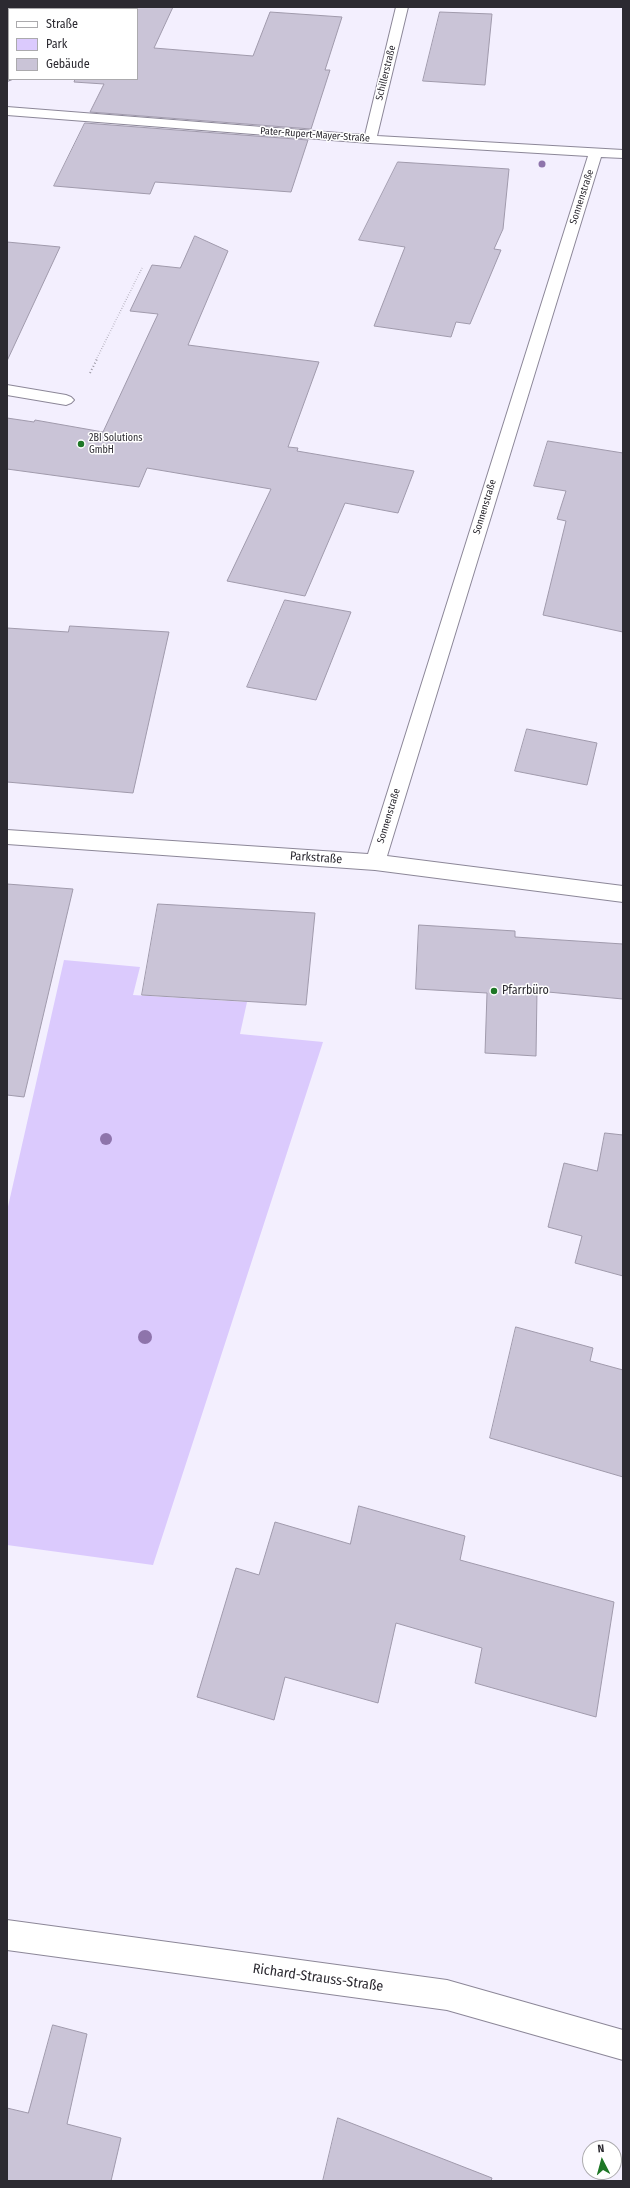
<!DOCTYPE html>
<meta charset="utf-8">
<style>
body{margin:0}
#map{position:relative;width:630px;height:2188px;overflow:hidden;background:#f3effe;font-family:"Fira Sans Condensed",sans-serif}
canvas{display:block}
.frame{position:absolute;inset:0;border:8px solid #2c2a31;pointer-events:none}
.legend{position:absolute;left:8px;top:8px;width:130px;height:72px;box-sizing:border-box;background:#fff;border:1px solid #abaaad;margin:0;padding:5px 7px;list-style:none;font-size:12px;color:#2c2a31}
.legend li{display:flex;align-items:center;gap:8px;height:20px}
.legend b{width:20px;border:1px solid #abaaad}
.north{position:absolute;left:582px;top:2140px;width:40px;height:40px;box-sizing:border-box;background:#fff;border:1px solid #abaaad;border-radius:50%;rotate:354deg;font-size:11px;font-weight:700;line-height:16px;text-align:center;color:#2c2a31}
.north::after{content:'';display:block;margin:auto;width:14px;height:18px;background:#1e7726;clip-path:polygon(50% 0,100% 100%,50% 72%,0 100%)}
</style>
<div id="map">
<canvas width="630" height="2188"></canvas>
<div class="frame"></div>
<ul class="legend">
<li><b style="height:5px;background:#fff"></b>Straße</li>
<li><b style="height:11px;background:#dbcafd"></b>Park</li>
<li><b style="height:11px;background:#cac4d7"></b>Gebäude</li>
</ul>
<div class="north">N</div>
</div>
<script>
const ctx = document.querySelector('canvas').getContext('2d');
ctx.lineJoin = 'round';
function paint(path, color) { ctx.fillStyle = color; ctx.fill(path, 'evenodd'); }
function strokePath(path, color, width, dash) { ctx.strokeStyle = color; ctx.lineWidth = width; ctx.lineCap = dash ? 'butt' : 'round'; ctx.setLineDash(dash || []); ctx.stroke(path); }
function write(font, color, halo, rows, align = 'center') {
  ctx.font = font + ' "Fira Sans Condensed",sans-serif'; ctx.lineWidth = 3; ctx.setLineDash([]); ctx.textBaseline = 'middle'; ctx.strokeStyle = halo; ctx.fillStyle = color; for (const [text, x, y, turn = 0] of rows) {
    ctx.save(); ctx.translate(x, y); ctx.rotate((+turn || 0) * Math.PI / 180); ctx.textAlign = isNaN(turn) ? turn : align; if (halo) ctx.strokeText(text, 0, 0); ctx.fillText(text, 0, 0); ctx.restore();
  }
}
paint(new Path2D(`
 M64,960L140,967L133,995L247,1002L240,1034L323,1042L153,1565L7,1545V1211Z`), '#dbcafd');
const building = new Path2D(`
 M110,7H173L154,48L253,56L270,12L342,17L325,70H330L311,129L90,112L104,84L74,82L75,79H137V9H110Z
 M440,12L492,14L485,85L423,81Z
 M85,123L308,140L291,192L155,182L150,194L54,186Z
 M398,162L509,169L503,229L494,249L501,250L470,324L456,322L451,337L374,326L405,247L359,240Z
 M195,236L228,251L188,345L319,362L288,447L298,448L297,451L414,471L398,513L345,503L305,596L227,581L271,489L147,468L139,487L7,469V418L34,422L35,420L103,432L158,314L130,311L152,265L180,268Z
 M7,242L60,247L7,361Z
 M548,441L623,453V632L543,615L566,521L557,519L566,491L534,486Z
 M285,600L351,612L316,700L247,687Z
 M70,626L169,632L133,793L7,782V628L68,632Z
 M527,729L597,743L587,785L515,771Z
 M7,884L73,889L24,1097L7,1095Z
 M158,904L315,913L306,1005L142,995Z
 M419,925L515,931V937L623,944V999L537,991L536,1056L485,1053L487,993L416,989Z
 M605,1133L623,1135V1276L575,1263L582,1236L548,1227L564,1163L597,1171Z
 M516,1327L593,1348L590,1361L623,1370V1477L490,1438Z
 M359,1506L465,1536L460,1560L614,1602L596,1717L475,1683L482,1648L396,1623L378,1703L285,1677L274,1720L197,1697L236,1568L259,1575L275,1522L350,1544Z
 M53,2025L87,2034L67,2124L121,2138L111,2181H7V2108L28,2113Z
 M338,2118L492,2178L491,2181H323Z`);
paint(building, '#cac4d7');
strokePath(building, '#a09aac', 1);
const minor = new Path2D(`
 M38,7H50L49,9H37Z
 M396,7H408L377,136L623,150V158L601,157L387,856L623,886V902L375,870L7,844V830L368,854L588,156L370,143L7,115V107L365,135Z
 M9,70V79H12L7,81V71Z
 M7,385L66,395L71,397L74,400L71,403L66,405L7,395Z
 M7,1920L447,1980L623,2030V2060L447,2010L7,1950Z`);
strokePath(minor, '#8c8798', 2);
strokePath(new Path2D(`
 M7,28L9,25
 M96,360L142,268`), '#9996a1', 1.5, [0.5, 2]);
strokePath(new Path2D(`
 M90,373L97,359`), '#9996a1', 2, [1, 2.5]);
paint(minor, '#fff');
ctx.fillStyle = '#8e74ab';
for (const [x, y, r] of [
 [542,164,3.5],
 [106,1139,6],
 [145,1337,7]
]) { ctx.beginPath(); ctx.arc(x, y, r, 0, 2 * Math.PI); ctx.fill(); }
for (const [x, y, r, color] of [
 [81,444,4,"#1e7726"],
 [494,991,4,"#1e7726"]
]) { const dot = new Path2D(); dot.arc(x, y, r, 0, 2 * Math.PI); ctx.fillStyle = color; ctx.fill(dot); strokePath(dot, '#fff', 1.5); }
write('10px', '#2c2a31', '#fff', [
 ["Schillerstraße",386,73,-76],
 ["Pater-Rupert-Mayer-Straße",315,135,4],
 ["Sonnenstraße",582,197,-72],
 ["Sonnenstraße",485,507,-73],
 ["Sonnenstraße",389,816,-73]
]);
write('10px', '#2c2a31', '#fff', [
 ["2BI Solutions",89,438],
 ["GmbH",89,450]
], 'left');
write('12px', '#2c2a31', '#fff', [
 ["Parkstraße",316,858,4]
]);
write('12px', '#2c2a31', '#fff', [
 ["Pfarrbüro",502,991]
], 'left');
write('14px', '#2c2a31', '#fff', [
 ["Richard-Strauss-Straße",318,1978,8]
]);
</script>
